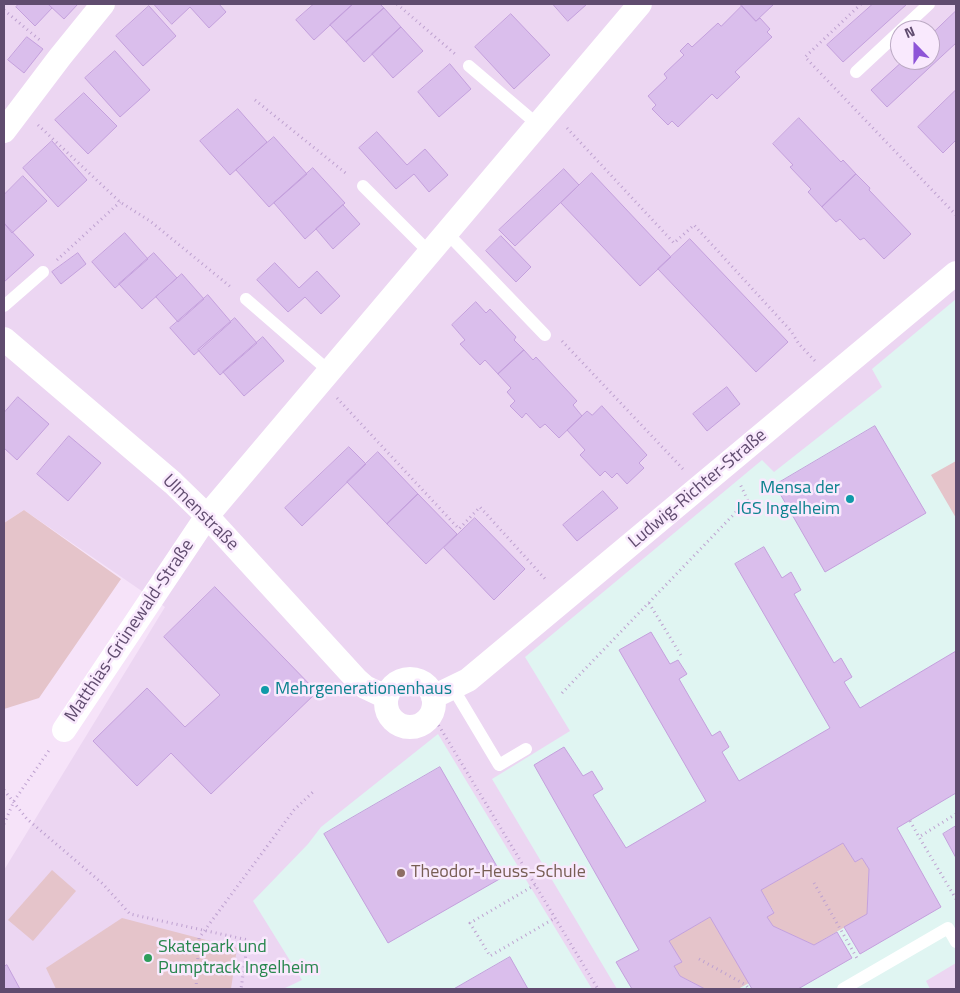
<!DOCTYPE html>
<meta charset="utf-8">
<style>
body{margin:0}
#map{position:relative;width:960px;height:993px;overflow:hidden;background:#f6e3f9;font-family:"Titillium Web",sans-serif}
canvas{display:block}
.frame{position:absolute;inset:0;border:5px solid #604c6f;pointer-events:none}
.north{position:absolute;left:890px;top:20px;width:50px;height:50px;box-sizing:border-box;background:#f9e9fd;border:1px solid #bcaac4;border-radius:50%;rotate:338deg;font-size:14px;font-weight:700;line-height:20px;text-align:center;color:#604c6f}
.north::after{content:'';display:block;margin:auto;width:18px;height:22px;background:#8e55d7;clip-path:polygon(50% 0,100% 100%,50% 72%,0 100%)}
</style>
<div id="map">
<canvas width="960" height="993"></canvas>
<div class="frame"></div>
<div class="north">N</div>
</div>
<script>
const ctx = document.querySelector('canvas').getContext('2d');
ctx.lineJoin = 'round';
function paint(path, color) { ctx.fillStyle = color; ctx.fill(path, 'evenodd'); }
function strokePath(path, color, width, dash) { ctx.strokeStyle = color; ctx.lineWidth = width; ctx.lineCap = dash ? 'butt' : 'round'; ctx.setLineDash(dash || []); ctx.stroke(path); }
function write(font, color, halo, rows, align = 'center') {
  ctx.font = font + ' "Titillium Web",sans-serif'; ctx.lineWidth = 5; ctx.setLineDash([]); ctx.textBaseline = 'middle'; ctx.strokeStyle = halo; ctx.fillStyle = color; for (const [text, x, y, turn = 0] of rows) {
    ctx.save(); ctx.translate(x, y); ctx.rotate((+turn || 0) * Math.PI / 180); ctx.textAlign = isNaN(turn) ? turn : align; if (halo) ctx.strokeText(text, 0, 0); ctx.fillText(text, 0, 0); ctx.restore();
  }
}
paint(new Path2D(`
 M4,4H956V989H4V870L165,607L24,510L4,523ZM900,30H930V60H900Z`), '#ecd6f2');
paint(new Path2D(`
 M956,299V963L926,981L930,989H617L492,779L570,731L525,657L762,460L774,472L882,387L872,369Z
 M438,734L592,989H283L302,980L253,901L308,844L321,827Z`), '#e0f5f2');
paint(new Path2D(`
 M956,461V518L931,475Z
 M24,510L121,579L39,698L4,709V523Z
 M843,843L855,862L862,858L869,869L867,914L814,945L773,926L767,917L774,912L761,890Z
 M52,870L76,891L33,941L8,920Z
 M710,917L749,983L738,989H705L680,976L674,966L681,962L669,941Z
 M122,918L237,948L231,989H56L46,968Z`), '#e5c4ca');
const building = new Path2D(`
 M19,4H48L52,8L35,26L16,7Z
 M51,4H78L64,19L49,5Z
 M154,4H219L226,12L209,28L190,7L172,24Z
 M314,4H353L314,40L296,20Z
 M353,4H380L384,8L346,42L330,25Z
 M553,4H587L568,21Z
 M740,4H774L756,21Z
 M873,4H907L843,62L827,45Z
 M149,6L176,36L143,66L116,36Z
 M742,6L756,21L760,18L770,29L767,32L772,37L735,72L740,77L717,99L712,94L678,127L672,121L668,125L652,109L656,105L648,96L667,78L664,74L684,55L680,51L688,43L692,47L718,23L721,26Z
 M384,8L401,27L364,62L346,42Z
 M956,11V43L887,107L871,90L904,60H930V36Z
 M511,14L550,55L514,89L475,47Z
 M401,27L423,51L393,78L372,54Z
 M27,37L43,49L24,73L8,60Z
 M115,51L150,90L120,117L85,78Z
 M450,64L471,89L439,117L418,92Z
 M956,90V140L943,153L918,127Z
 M84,93L117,126L88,154L55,120Z
 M238,109L267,142L230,175L200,141Z
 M799,118L841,162L843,160L856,174L822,207L808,192L811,189L790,167L793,165L773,144Z
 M377,132L407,165L425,149L448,175L429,192L414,174L396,189L359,148Z
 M274,137L307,174L269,207L236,170Z
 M52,141L87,180L58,207L23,168Z
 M313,168L345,203L305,239L274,203Z
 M564,169L579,185L515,246L499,230Z
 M592,173L671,257L640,286L561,203Z
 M856,174L870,188L869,190L911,234L884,259L864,238L860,240L840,219L836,222L822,207Z
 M23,176L47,201L12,233L4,223V195Z
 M343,205L360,224L333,249L316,229Z
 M5,224L34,255L4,282V225Z
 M125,233L148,259L115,288L92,262Z
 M501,236L531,267L516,282L486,251Z
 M690,239L788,342L756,372L658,269Z
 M78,253L86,264L61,284L52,272Z
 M154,253L177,278L142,309L119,284Z
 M275,263L299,288L317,271L340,296L321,314L305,297L288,312L257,280Z
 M182,274L204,299L178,322L156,297Z
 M208,295L231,322L194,355L170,328Z
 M476,302L486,313L490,309L516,337L514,340L524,350L498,374L485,360L480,365L460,344L465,340L452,325Z
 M235,318L257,343L220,375L198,350Z
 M263,337L284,361L244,396L223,372Z
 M524,350L533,360L536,357L577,401L573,405L582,416L559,438L545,424L540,428L526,413L522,418L510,406L515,401L507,392L511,388L498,374Z
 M727,387L740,404L707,431L693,414Z
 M18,397L49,424L17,460L4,448V413Z
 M602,406L647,455L639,463L644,468L627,484L617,473L612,478L605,471L600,476L580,455L585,450L567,430L587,411L592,415Z
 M875,426L926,513L825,572L775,485Z
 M69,436L101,463L68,501L37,474Z
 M349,447L366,464L302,526L285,508Z
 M378,452L418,494L387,524L347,482Z
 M603,491L618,508L577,541L563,525Z
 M418,494L457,534L426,564L387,524Z
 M475,518L525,569L494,600L444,548Z
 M764,547L782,578L791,572L801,590L794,594L834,663L841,658L852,677L844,682L860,708L956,651V793L897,828L941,907L860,954L844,927L867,914L869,869L862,858L855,862L843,843L761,890L774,913L767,917L773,926L814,945L837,932L852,958L798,989H752L710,917L669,941L682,962L674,966L680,976L705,989H632L616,962L639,950L534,765L564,747L583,776L592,771L603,789L593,795L626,848L706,801L619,650L651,632L670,664L678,660L687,674L679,679L712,736L720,731L729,747L722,752L739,781L830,728L735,564Z
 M215,587L317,692L211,794L171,753L137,786L93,741L147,688L185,727L220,695L164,637Z
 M440,767L503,877L388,943L324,834Z
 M956,826V858L943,834Z
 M510,957L528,989H454Z
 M7,965L20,989H4V967Z`);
paint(building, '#dabeec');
strokePath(building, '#c4a0dd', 1);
strokePath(new Path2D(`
 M397,4L455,54
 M861,4L805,57L956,215
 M4,10L42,42
 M255,100L348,175
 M38,125L120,202L150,221L232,288
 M567,128L674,243L694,225L791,331L799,344L815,361
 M57,260L120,202
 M562,341L683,469
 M337,398L459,529L480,507L547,581
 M649,603L682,657
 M562,693L737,511L749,503L740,484
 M436,721L598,989
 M4,790L27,819L103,884L130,914L248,940L241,989
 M956,814L919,837L956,899
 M910,821L919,837
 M4,824L14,801L50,749
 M814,883L858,960
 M535,885L470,923L490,956L555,918
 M699,959L746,985L749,989
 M196,989L199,938L294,810L313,792`), '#bea1d0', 3, [1, 4]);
strokePath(new Path2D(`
 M901,30L929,4
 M469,66L537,124
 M856,72L900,31
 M363,186L429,252
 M446,232L545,335
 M246,299L329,371
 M4,306L43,272
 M453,688L499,765L526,749
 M843,989L948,928L956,942`), '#fff', 12);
strokePath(new Path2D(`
 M4,131L60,57L103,4
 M4,339L173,483L207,516L357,680L365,687L386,697
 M386 703a24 24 0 1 1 48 0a24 24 0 1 1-48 0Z
 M433,697L468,680L956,273
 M64,730L207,516L640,4`), '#fff', 24);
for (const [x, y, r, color] of [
 [850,499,5,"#0f9aa8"],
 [265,690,5,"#0f9aa8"],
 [401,873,5,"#8d6e63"],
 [148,958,5,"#2e9e5b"]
]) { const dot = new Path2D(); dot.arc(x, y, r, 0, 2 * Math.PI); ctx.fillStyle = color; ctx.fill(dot); strokePath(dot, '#f9e9fd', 2); }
write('18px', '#604c6f', '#f9e9fd', [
 ["Ludwig-Richter-Straße",698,489,-40],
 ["Ulmenstraße",200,513,45],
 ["Matthias-Grünewald-Straße",130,631,-56]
]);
write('18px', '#0d838f', '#f9e9fd', [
 ["Mensa der",840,489],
 ["IGS Ingelheim",840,510],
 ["Mehrgenerationenhaus",275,690,"left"]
], 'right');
write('18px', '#785e54', '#f9e9fd', [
 ["Theodor-Heuss-Schule",411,873]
], 'left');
write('18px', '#27864d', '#f9e9fd', [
 ["Skatepark und",158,948],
 ["Pumptrack Ingelheim",158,969]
], 'left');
</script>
